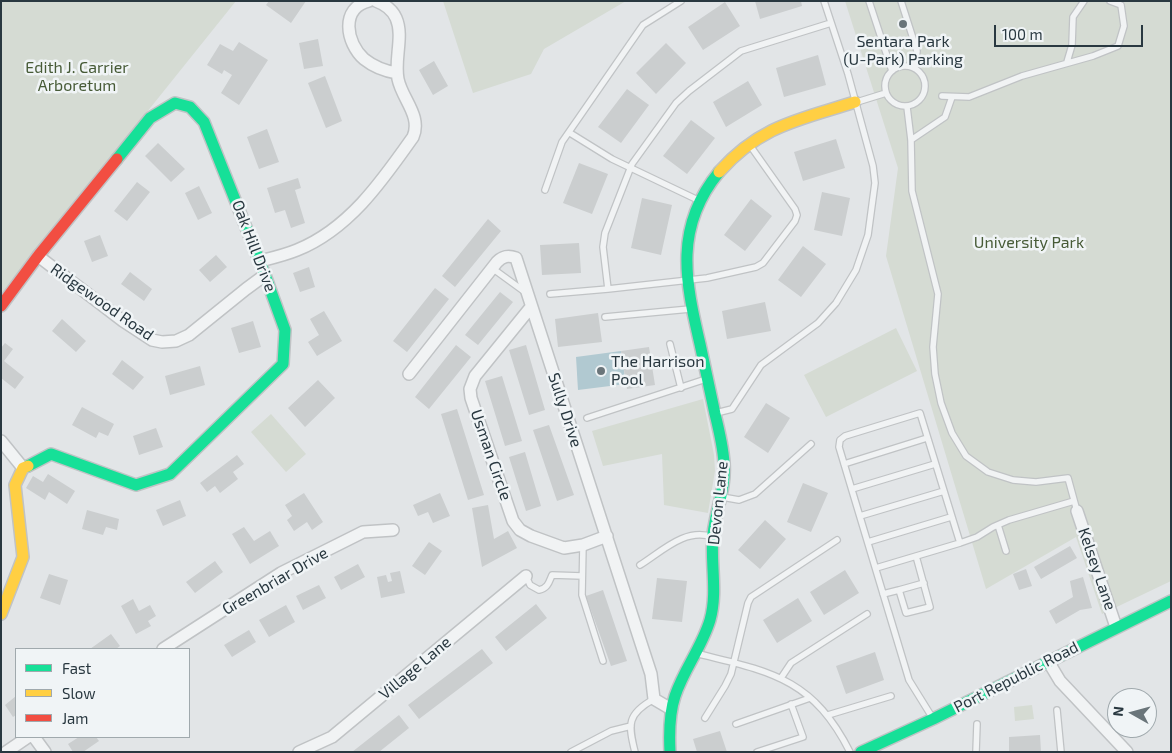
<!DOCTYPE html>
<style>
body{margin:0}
#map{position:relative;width:1172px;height:753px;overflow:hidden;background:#e2e5e7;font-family:"Exo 2",sans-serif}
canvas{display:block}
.frame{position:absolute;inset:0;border:2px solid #293840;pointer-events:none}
.legend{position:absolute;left:15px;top:648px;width:175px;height:90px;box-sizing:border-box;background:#f0f4f6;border:1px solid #a0a9ad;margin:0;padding:6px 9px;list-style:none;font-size:15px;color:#293840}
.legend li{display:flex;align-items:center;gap:10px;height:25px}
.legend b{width:25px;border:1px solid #a0a9ad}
.north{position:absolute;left:1107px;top:688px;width:50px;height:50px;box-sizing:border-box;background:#f0f4f6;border:1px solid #a0a9ad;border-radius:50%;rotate:277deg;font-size:14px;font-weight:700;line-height:20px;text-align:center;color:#293840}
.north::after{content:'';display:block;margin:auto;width:18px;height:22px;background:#6a757a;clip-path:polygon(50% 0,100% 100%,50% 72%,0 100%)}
.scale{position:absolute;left:994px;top:25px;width:149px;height:22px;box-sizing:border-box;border:2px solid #293840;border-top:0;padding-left:6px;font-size:15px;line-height:18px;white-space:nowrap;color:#293840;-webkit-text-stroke:4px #f0f4f6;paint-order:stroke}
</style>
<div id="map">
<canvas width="1172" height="753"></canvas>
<div class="frame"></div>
<ul class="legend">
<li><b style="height:6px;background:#16e098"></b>Fast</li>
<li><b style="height:6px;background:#ffcf43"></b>Slow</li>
<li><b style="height:6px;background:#f24e42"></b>Jam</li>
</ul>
<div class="north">N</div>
<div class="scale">100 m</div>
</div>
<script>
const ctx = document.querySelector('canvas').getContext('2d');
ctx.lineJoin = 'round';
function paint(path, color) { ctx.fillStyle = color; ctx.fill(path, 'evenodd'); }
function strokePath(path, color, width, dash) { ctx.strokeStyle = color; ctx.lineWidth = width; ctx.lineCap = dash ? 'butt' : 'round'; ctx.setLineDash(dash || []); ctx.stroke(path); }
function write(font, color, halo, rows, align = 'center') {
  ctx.font = font + ' "Exo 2",sans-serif'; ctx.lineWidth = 5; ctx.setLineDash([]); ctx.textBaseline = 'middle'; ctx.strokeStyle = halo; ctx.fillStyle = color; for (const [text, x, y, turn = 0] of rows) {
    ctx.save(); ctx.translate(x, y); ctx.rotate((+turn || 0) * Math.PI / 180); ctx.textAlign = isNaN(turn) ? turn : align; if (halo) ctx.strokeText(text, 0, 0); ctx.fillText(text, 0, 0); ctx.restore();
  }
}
paint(new Path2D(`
 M1,1H236L1,294Z
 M443,1H626L544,49L531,74L473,93Z
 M845,1H1171V581L1102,614L1076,537L986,589L886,256L898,168Z
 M896,328L917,371L826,417L804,375Z
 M703,399L714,455L715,471L708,513L664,505L662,454L603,466L592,431Z
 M271,414L306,454L286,472L251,432Z
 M1032,705L1034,719L1015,721L1014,707Z`), '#d5dbd3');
paint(new Path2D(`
 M621,351L626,384L578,390L576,357Z`), '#b1c9d1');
paint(new Path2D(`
 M269,1H306L291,23L266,5Z
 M755,1H801L802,6L760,19Z
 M725,2L740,26L703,50L688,27Z
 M318,39L323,66L304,69L299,43Z
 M239,42L268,60L239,105L221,93L232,75L224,70L222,74L207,65L220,44L233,51Z
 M666,43L686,63L656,94L636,73Z
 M818,55L826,85L784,97L776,68Z
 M434,61L448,86L433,95L419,70Z
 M325,76L342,121L326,128L308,83Z
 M748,81L762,105L726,127L713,102Z
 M627,89L649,105L621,143L598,127Z
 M691,120L715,138L687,174L663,156Z
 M267,129L279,162L259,169L247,137Z
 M836,139L845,168L803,181L794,152Z
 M158,143L185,169L171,182L145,156Z
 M579,163L608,174L592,214L563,203Z
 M298,178L301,188L295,190L305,223L291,228L285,210L275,213L267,188Z
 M137,182L150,192L127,221L114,211Z
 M199,186L212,213L198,220L185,193Z
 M822,192L850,198L842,236L814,230Z
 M642,198L672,205L661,255L631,248Z
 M751,199L772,216L745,251L724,235Z
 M488,219L501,231L455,287L442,276Z
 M100,235L108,256L92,262L84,241Z
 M579,243L581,273L542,275L540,245Z
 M803,246L826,264L801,297L778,280Z
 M216,255L227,267L210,282L199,270Z
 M309,267L315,287L300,292L293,273Z
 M130,272L152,289L144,301L121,284Z
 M435,288L449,299L407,352L393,341Z
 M500,292L513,302L478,345L465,335Z
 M765,302L771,331L727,339L722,311Z
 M324,311L342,341L317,356L308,342L319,335L310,319Z
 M598,313L602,342L558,347L555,319Z
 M62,319L86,341L76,352L52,331Z
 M253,321L261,347L239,353L231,328Z
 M5,343L13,349L4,361L24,377L15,389L1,378V348Z
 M456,345L471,357L429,409L415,397Z
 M526,345L545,410L529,415L509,350Z
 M649,347L655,385L627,389L621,351Z
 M122,360L144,377L133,390L112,374Z
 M200,366L205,385L170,395L165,376Z
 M502,376L522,441L505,446L485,381Z
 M318,380L335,398L305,427L288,408Z
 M766,403L790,418L768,453L744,437Z
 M82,407L114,424L108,436L99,432L96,438L72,425Z
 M457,409L484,495L468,500L441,414Z
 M549,425L574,495L557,501L533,430Z
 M156,428L163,447L139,455L133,436Z
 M525,452L541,506L526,511L509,457Z
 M237,455L244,464L233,472L238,479L220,493L215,486L207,492L200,483Z
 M48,474L75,491L67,504L49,492L45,500L26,488L33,476L43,482Z
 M803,483L828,493L811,532L787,522Z
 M304,493L323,522L312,530L307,522L294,531L287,520L292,516L285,505Z
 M440,493L450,516L433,523L428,512L418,516L413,505Z
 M180,500L186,516L163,526L156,510Z
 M488,505L494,539L508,531L517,548L482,567L472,508Z
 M87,510L119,519L117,530L106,527L103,535L82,529Z
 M765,520L786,539L760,569L738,550Z
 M244,527L254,541L270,531L279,546L250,564L232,534Z
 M429,542L442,551L425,575L412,566Z
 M1070,546L1077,558L1041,579L1034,567Z
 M215,561L223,572L195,593L186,582Z
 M358,564L365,577L341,590L334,577Z
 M1026,569L1032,586L1019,590L1013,574Z
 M845,570L859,593L824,615L810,592Z
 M400,571L405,593L381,598L377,577L386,575L388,582L392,581L390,573Z
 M49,574L68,580L60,605L40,598Z
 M1083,577L1092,608L1080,610L1056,624L1049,611L1073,597L1070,581Z
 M657,578L687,581L682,622L652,619Z
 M319,585L326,598L303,610L296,596Z
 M603,590L627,661L611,666L586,596Z
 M798,598L812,621L777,643L763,620Z
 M133,599L139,611L150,605L156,616L148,621L151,626L136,634L121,606Z
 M536,604L547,618L506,651L495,637Z
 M286,605L295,622L269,637L259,620Z
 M249,630L256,642L232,657L224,645Z
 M111,634L120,646L116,649H90Z
 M482,649L493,663L419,719L408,705Z
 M875,652L884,680L846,694L836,666Z
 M16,696V715L13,717L5,705Z
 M399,715L409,728L379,752H352Z
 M720,731L727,752H697L693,739Z
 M1040,735L1041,752H1009V737Z
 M79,737H96L99,741L83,752H73L68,744Z`), '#cbcecf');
const lane = new Path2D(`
 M869,1L892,71
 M901,1L917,51L915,68
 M1067,62L1072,45L1073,17L1084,1
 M885 86a20 20 0 1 1 40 0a20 20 0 1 1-40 0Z
 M942,96L969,97L1022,76L1093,56L1118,46L1124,26L1121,5L1110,1
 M857,102L886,93
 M907,107L911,140L912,191L938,294L933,347L935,374L941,403L952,433L966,456L988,472L1013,480L1036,482L1068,478L1077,511
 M570,133L612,159L700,201
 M911,140L945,117L952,97
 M545,190L562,142L643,25L681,1
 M492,268L525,292
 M608,289L603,247L605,233L632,164L676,103L689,91L741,51L831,23
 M550,294L608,289L707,278L756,267L763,263L795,221L797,215L795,209L749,144
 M605,317L690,309
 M670,344L681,388
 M716,413L732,409L761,365L818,323L836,303L856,270L868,235L875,183L873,166L848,74L824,1
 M587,418L706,379
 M844,464L927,438
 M852,489L935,464
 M722,497L739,500L755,494L811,444
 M860,516L944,491
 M998,525L1006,551
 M868,542L951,517
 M960,543L977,537L993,527L1009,520L1074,501
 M583,545L582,595L603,661
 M916,556L930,607L906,613L899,590L924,583
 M640,565C661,552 686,527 712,537
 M876,568L960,543L920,413L845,436L840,440L839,447L909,680L932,717
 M526,576L530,585L539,590C548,588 549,582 552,575L582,576
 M883,594L899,590
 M699,654C772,672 813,679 850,752
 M781,678L791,663L867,614
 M1057,710L1061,752
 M828,715L891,696
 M705,718L725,686L731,674L748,603L751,597L837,540
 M736,724L810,698
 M571,752L611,731L631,726
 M635,752C628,724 627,714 654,699
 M757,752L803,737L791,704
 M976,752L977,724`);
const street = new Path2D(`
 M369,1C340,8 346,43 364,59C374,67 384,71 397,73
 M38,256L123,321L152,340L162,342L176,341L189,335L246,289L265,275
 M260,261C272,258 285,255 297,250C349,229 382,181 413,137C422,116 402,99 398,79C394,59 404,36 396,18C392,9 384,4 376,1
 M531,307L475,376L470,389L471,398L513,521L520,530L531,536L564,548L583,545L607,536
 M409,374L497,262C503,256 508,255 516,258L651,674L654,699L671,709
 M1,441L23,468
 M1077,511L1116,627
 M163,649L281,573L363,532L393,530
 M1048,661L1060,681L1127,752
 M34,737L45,752
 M6,752L28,737
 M299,752L332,737L526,576`);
const fast = new Path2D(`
 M28,466L51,454L136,485L170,474L283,364L285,330L265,275L204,122L190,107L175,103L150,118L117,159
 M670,752C669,733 669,714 675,696C684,669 702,647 710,620C718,592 710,562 713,534C716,509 726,488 724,463C723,446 719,430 715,414C710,391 705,367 700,344C685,280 674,227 719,172
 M861,752L933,719L1171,601`);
const slow = new Path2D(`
 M719,172C761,125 799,120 855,102
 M1,614L23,557L15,485L23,468L28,466`);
const jam = new Path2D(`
 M1,306L38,256L117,159`);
strokePath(lane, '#c0c3c5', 8);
strokePath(street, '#c0c3c5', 14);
strokePath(fast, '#c0c3c5', 14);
strokePath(slow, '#c0c3c5', 14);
strokePath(jam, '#c0c3c5', 14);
strokePath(lane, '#f1f3f4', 5.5);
strokePath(street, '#f1f3f4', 11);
strokePath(fast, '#16e098', 11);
strokePath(slow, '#ffcf43', 11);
strokePath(jam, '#f24e42', 11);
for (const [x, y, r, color] of [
 [903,24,5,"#6a757a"],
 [601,371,5,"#6a757a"]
]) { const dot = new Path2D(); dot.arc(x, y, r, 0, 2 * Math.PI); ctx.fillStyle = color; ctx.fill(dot); strokePath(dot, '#f0f4f6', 2); }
write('16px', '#293840', '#f0f4f6', [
 ["Sentara Park",903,42],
 ["(U-Park) Parking",903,60],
 ["The Harrison",611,362,"left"],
 ["Pool",611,380,"left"]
]);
write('16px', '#475b37', '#f0f4f6', [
 ["Edith J. Carrier",77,68],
 ["Arboretum",77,86],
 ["University Park",1029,243]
]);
write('16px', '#293840', '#f0f4f6', [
 ["Oak Hill Drive",254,246,69],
 ["Ridgewood Road",102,302,35],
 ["Sully Drive",565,410,72],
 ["Usman Circle",491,455,71],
 ["Devon Lane",718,503,-84],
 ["Kelsey Lane",1097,569,71],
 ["Greenbriar Drive",275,581,-30],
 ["Village Lane",415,668,-40],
 ["Port Republic Road",1016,677,-27]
]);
</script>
